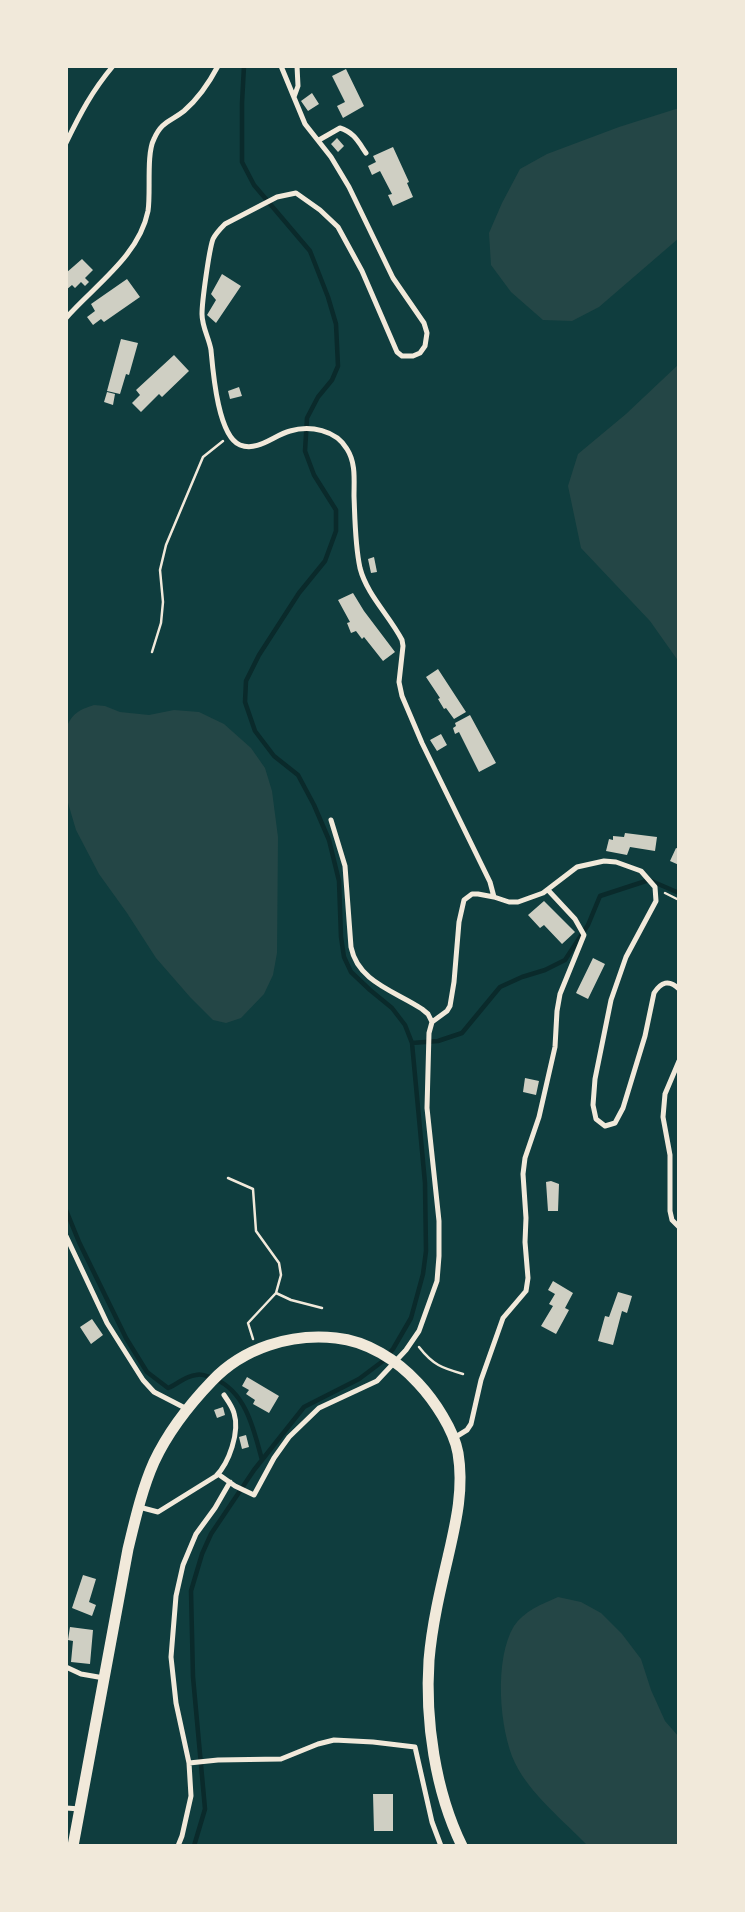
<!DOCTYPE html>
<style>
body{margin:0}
#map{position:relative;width:745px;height:1912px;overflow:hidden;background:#0f3d3e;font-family:"Nunito Sans",sans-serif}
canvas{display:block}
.frame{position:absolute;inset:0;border:68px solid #f1e9da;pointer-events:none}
</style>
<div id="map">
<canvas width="745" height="1912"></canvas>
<div class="frame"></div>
</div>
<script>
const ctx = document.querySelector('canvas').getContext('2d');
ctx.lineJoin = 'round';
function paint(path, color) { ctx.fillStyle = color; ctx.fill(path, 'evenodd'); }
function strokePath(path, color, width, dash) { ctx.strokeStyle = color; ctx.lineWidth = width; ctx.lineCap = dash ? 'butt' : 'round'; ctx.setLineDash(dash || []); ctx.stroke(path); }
paint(new Path2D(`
 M679,108V238L599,307L572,321L543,320L511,292L491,265L489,233L502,203L520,169L547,154L619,127Z
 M679,364V662L650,621L581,548L568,486L578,454L626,414Z
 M94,705L105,706L120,712L149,715L174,710L199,712L224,724L251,748L265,768L272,791L278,837L277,953L273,975L264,994L241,1018L226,1023L213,1020L190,997L156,958L127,913L99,874L76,830L66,796V729C72,713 79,710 94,705Z
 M558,1597L581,1602L601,1613L622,1634L641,1659L651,1690L665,1721L679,1737V1846H588C564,1821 530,1794 515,1763C499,1729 494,1659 514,1626C524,1611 542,1604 558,1597Z`), '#244646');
strokePath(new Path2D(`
 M412,1043L438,1041L462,1033L500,987L522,977L545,970L565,960L588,925L600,896L649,880L679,893
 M66,1210L79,1242L126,1338L147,1372L168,1388C178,1384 185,1376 196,1375C203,1373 208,1377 215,1379C246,1392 254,1430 262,1460
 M194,1846L205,1809L193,1677L191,1591L202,1554L211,1534L254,1470L304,1407L359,1379L383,1361L393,1349L411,1318L423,1274L426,1251L425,1183L412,1043L405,1025L392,1008L370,990L351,972L344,957L341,937L339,881L329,840L314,805L298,775L274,756L255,731L245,702L246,681L259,655L299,593L325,561L336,531V510L314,475L305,451L307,418L318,397L332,380L338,366L336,324L328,297L310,251L254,185L242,162V103L244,66`), '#0a2a2b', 4.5);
paint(new Path2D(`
 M346,69L364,106L343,118L337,106L345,102L332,76Z
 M312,93L319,104L308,111L301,101Z
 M337,138L344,146L338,152L331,144Z
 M393,147L409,182L407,183L413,197L393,206L388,195L392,194L380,171L372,175L368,166L376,162L373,156Z
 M82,259L93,270L85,278L89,282L85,286L81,282L75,288L72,285L66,290V273Z
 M222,274L241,286L216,323L207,315L216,300L211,294Z
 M127,279L140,297L104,322L101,319L93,325L87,317L95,311L91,304Z
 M121,339L138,343L129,375L126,374L120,394L107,391Z
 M174,355L189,371L162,397L159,394L141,412L132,403L140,395L136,390Z
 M239,387L242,396L230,399L228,391Z
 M107,392L115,394L113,405L104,402Z
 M374,557L377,572L371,573L368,559Z
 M353,593L364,611L395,652L383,661L364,637L362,639L356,631L351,633L347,623L350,622L338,600Z
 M438,669L466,712L454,719L446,708L444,709L438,699L440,698L426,677Z
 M470,715L496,763L479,772L459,732L455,734L453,728L456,726L455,723Z
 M441,734L447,745L437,751L430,740Z
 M625,833L657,837L655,851L630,847L627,855L606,851L609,839L613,840V836L624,837Z
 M676,848L679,849V865L670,861Z
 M544,901L575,932L562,944L544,925L540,928L528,915Z
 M593,958L605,964L588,999L576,993Z
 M525,1078L539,1081L536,1095L523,1092Z
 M551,1181L559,1184L558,1211H548L546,1182Z
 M553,1281L573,1293L565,1308L569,1310L556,1334L541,1326L553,1306L549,1304L555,1294L548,1290Z
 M618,1292L632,1296L627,1313L622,1311L613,1345L598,1341L605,1316L609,1317Z
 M92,1319L103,1335L91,1344L80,1327Z
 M247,1377L279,1396L269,1413L253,1404L255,1400L246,1394L249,1390L242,1386Z
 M223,1407L225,1415L217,1418L214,1410Z
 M246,1435L249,1447L242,1449L239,1437Z
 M83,1575L96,1579L89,1602L96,1605L92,1616L72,1608Z
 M70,1627L93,1630L90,1664L71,1662L73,1641L68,1640Z
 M373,1794H393V1831H374Z`), '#cfcfc3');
strokePath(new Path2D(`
 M152,652L161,623L163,602L160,570L166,545L203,457L223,441
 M665,893L679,900
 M228,1178L253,1189L256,1231L279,1263L281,1275L276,1293L248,1323L253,1339
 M276,1293L291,1300L322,1308
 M419,1347C433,1365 442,1368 463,1374`), '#f1e9da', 2.5);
strokePath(new Path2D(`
 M281,66L305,124L331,157L349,187L393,278L424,323L427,333L425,346L420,353L413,356H402L397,352L362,271L338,227L320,210L296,193L277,197L225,224C220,229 216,233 213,239C209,250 202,302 202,314C202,327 209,338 211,350C213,372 218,436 240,445C258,452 274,435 290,431C310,425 336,430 347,449C356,463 354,480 354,496C355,520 355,545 360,568C367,595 389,615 402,640L403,646L399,682L402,696L422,743L490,882L494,897
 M294,97L298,86L297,66
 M319,140L340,128C354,132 359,143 366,153
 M66,143C80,114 92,91 113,66
 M66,318C95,285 139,256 148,211C151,193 146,154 154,139C162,121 170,122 184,111C198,99 209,83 218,66
 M331,820L345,866L351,947C358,982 395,991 422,1009L428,1014L432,1022
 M679,1061L665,1094L663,1117L670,1155V1211L672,1220L679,1227
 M66,1236L107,1323L143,1380L154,1392L187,1409
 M454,1438L467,1430L471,1424L481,1380L503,1318L526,1291L528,1278L525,1242L526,1218L523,1174L525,1158L539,1117L555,1047L557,1011L560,994L584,935L575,919L548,890
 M218,1474L235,1486L254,1495L274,1458L289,1437L319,1408L377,1381L406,1350L419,1331L437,1281L439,1256V1221L427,1108L429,1033L432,1022L447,1011L450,1006L454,982L459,922L464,900L472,894H478L494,897L509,902H518L543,893L577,867L604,861L616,862L641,871L655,887L656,901L626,957L611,1000L595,1079L593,1105L596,1119L605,1126L615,1123L623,1108L645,1036L654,993C661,982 669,979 679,989
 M139,1507L158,1512L216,1476C229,1463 240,1432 234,1413C232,1406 228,1401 224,1395
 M66,1667L81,1674L104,1678
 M189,1763L218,1760L281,1759L318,1744L334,1740L373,1742L415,1747L432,1822L441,1846
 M66,1808L80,1809
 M178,1846L182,1836L191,1796L189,1763L176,1703L171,1657L176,1596L183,1565L196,1534L215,1508L230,1482`), '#f1e9da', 5);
strokePath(new Path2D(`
 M73,1846L128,1549C135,1520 142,1489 154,1462C168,1432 189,1405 212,1381C243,1348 291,1333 336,1338C367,1341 397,1360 418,1383C434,1400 454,1430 458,1453C464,1489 456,1522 448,1557C440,1591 432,1625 429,1660C425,1720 435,1791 462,1846`), '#f1e9da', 11);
</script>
